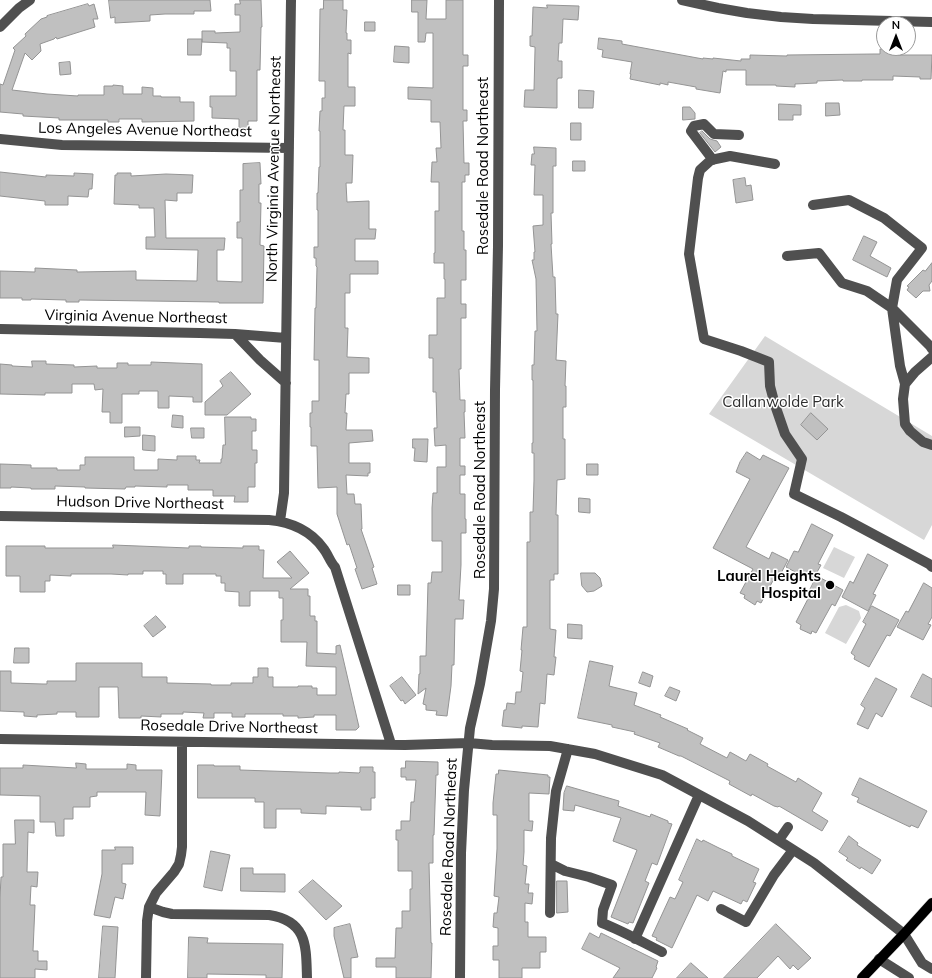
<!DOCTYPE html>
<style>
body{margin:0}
#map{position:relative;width:932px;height:978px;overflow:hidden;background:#fff;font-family:Mulish,sans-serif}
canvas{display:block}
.north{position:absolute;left:876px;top:16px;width:40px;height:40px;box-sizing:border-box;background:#fff;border:1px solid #999;border-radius:50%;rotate:0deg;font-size:11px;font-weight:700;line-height:16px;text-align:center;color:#000}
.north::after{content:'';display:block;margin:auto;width:14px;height:18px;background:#000;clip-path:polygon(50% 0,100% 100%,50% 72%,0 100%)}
</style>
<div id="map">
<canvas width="932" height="978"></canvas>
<div class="north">N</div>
</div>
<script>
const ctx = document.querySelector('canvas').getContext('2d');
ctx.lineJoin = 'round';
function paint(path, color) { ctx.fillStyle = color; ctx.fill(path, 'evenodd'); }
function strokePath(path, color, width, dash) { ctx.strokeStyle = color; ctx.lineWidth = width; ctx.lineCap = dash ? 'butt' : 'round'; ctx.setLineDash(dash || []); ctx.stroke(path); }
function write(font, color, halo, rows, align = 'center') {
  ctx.font = font + ' Mulish,sans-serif'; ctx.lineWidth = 3; ctx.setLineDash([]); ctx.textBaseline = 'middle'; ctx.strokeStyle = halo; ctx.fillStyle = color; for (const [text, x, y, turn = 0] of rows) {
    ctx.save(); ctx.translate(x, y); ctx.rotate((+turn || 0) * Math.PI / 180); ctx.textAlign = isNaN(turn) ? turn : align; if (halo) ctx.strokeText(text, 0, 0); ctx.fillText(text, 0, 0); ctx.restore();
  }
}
paint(new Path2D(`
 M765,336L932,436V525L924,540L709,414Z
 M834,547L855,557L844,578L823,568Z
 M846,605L859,611L861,618L846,644L825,633L839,607Z`), '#d7d7d7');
const building = new Path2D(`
 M109,0H210L211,11H194V14H165L150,15V21L115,23V17L111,18Z
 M240,0H261L262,27H261L260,70H257V121H248V128H239V119L212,118V107H210V96H236V71H230V48H227V43L202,42V31H215V33L240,32V15H235V4H240Z
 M324,0H343V10H347L346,33H347V40H351V54L348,53V87H355V106H344L343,130H345V155H353L352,183H346L347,202L369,201V229H376L375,239H355V261H378V274H350V293H345V328H348L347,357L369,358V373H349V394H346L345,413H347L346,430H372L373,441L349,443V463H370V473H368V476L346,475L347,494H354L355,504H361L362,529H361L374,567L372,568L377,584L362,589L355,569L357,568L349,544L347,545L337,514V487L318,488L317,446H311V427H310V413H312V401H319V360H314L315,308H316L317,267L316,266V258H314V247H318V210H317V193H318L319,167H320V131H319L320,111H322V98H325V81H319L320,9H323Z
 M412,0H427L426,19H446V0H463V55H468V66H463V110H467V121H463L464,163H469V175H465V182H462V231H464V250H466V280H461V304H466V318H461V369H459L460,400H465V412H464L465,438H460V466H465V475H460V494H465V519H466V533H461V565L459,600H464L463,619H455L454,665H452L451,686L447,716L436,715L437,711L426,710V705L423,704L426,688L418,694L419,674H420V656H426L428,583H431L432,572H442V541H432V508L433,493H437V467H446V445L435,446L434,428H437L436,392H433V358H429V335H437V298H445V279H444V263H434V253H435V211H439V182H431L432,162H437L436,148H441L440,122H431V100L408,99V87L433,88V33H426L425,42H418V12H412Z
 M88,4L89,6L94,4L98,19H93L95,27L57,39L56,37L54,39L40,44L41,51L32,60L25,53L12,90L47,94L78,96V95H104V86H113V85L123,86V94H142V87L153,88V96H161V97H180V102H194V121L142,122V119H119V122H108V120H59V118L23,116V114L0,112V84L3,85L15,50L13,48L26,36L25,34L41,19L47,17V16Z
 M547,5L579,6L578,20L563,19L562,43H559L558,61H562V78H558V79H557V108L524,107L525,90H534L535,50V47L530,46V36H532L533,7L547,8Z
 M365,22H375V31H365Z
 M599,38L622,41V44L703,59V58L713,59V58L741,61V59H750V55L787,56V55L874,54H880V49H891V54H898V55H932L931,79H920V77L893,76V80H862V81H843V80L817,81V83L795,84V87L776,86V85H746V70H726V72L723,71L720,93L696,89V87L668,82V85L660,83V85L630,79L631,74H630L632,62L602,57L603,50L598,49Z
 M188,39H202L201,55H188Z
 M395,46L409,47V63L394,62Z
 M70,62L71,74L60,75L59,63Z
 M579,90L594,91L593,108H579Z
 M826,103H839L840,115L826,116Z
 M779,104L801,105V115H793V120H779Z
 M683,107H690L695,113V119L683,120Z
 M571,123H581V140H571Z
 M702,131L710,139L717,141L721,147L715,152L700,133Z
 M534,147L556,148V166H553V213H551L552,244H551L553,277H555L556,314H558L556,360L566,361L565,386H566V407H563V439H565V479L557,480L556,515H558V574H554V580H550V629L556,630L554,657H556L554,675L547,674L545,704L540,703L538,727L522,726V728L502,726L504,710H506L507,703L515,704L516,692H521L523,672L520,671L522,650H521L523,627H527V542H530V512H533L534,480V453H532V443H533V380H532V365H534L535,331H537L536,279L532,260H534V252H535L533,226L543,225V195H534L535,165H531L532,154H534Z
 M573,161H585V171H573Z
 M260,163L261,184H259V203H261L260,245L264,246L263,303H219V302L79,300V302H66V300L31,299V300H22V298H0V271L35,272V268L77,270V272L136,271V280L197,281L198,250L146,249V237H155L154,208H139V205L114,204L115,175H117V173H131V176L166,174L193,175L192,193H177V201L165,200L166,238H225L224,250H217V281L242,282V238H237V222H240V190H243V164Z
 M0,172L46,177V175L74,176V173L93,174L92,189H89L88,197L68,196V205H45V201L0,196Z
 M745,178L746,186L751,185L753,200L736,203L733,180Z
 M864,236L877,242L870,256L891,268L887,277L853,260Z
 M932,263V281L929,285L930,291H923L916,298L907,290L909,287L907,286L923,270L925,271Z
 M32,361H46V364L74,365V367L97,366V368H117V363H128V365H151V362L202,364V402H193V397L169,396V408H158V391H139V394H122V423H110V412H102L103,389L95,390L94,384H72V393H45V395L0,394V364L12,365V366L32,367Z
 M231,372L251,394L227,415H205V402L223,386L220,381Z
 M811,413L828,429L817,440L801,425Z
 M173,415L183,416V428L172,427Z
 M225,417H251V419H256V431H252V450H257V463H255V487H248V502H234L235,496H213V490H188V485H167V487L135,486V487H126L125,489L85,488V487L55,486V489H31V488L11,487V488H0V464L31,465V468H57V470H80V465H85V457H134V470H158V459L177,460V456H196V460H200L199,463H221V459H222L223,445H225Z
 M125,427H140V436L125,437Z
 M191,428H204V438H192Z
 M143,435L155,436V451L143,450Z
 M413,439H428L427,462L414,461L415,448H413Z
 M747,452L760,460L763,455L789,468L746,547L769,559L772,552L788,560L779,577L776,575L761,603L757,601L755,605L744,598L745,595L740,593L753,569L713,548L750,479L736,472L740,462Z
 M587,464H598V475H587Z
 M579,498L590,499V513L579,512Z
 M812,524L833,535L818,564L821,565L812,581L786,567L794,551L798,552Z
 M113,545L189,548V546H201V547L243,548V546H259V550H264L263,578H292L277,562L290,551L309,573L290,589H308V596H310V616H315V621H317V653L336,654V646L340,645L359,727L356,730H336V715H314V717L298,718V716H283V714H245V717H232V713H214V718H203L204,713L183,712V714H161V717L141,716V718H119L118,687H99V717H76V712H57V714L37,715V717L24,716V712L0,711V671H11V683L43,684H47V681H76V663H142V677H167V683L211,684V685H231V683H253V677H258V668H268V677H273V687H298V686H312V688H317V695H336V667L306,666L307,642H281V620H283V598H279V591H250V606H239V592L225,591V583H221V576H216V574H183V584H166V574H163V571H143V574H128V575L111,574H71V576L50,575V581H45V592H20V576H6V546H45V548H113Z
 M868,554L888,565L873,594L876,595L868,611L842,597L850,581L853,583Z
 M581,573H595L600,578L602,586L594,591L587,592L582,586Z
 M817,576L843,590L835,606L832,604L816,633L812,631L811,634L800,629L801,625L796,622L811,593L809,592Z
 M924,583L932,588V617L928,624L931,625L923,640L897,627L906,611L908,612Z
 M398,585H410V595H398Z
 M872,606L899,620L890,636L887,635L869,667L854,659L855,656L851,653L866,624L863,622Z
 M156,616L166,627L153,637L144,626Z
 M568,624L582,625V639L568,638Z
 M15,648H29V663H14Z
 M590,661L613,666L609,686L637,693L634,705L661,715L660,717L688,729L687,730L703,738L700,744L727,758L730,752L746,761L750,754L768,764L767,766L796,782L798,778L822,793L812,811L828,821L822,831L779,806L778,807L774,806L752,794L751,796L729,784L730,781L681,756H679L658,747L660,743L634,734L635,732L612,727V725L578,718Z
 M643,672L653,676L650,687L639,683Z
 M923,674L932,679V707L911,697Z
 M402,677L416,695L405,704L403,700L401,701L390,686Z
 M876,678L897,689L882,717L876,713L868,729L857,724L865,708L861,705Z
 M670,687L680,691L676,701L665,696Z
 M406,761L438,762V775H436L434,835H433V863H429L431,943H432L431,978H396V967H376V958H395L396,928H402V911H410V889H412V871H398V840H396V830H401V821H410L411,802H414L416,780H406V777H401V768H405Z
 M76,763L86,764V769H127V764L136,765V770H162L160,816L145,815L146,792H97V796L90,797V807H73V819H64V836H56L55,822H40V796L0,795V768H23V765L76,768Z
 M198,765H214V766H240V770L330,773H339V772L359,773L360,772V767H373V772H375V798H371V810H361V807L326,806V814L301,813V809H276V828H264V802H255V798H198Z
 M499,770L548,775V777H550L549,794L529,793V821H533L532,831L524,830V852L523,865L527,866L525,884H529L528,893H533L532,904L525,903V922H528V937H546V952H540V968H522V978H499V960H493V946H498V928L493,927L494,913H497L499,897L494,896L497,849V815H493V803L496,774H498Z
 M860,778L927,811L918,828L911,825L910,827L857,802L859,798L852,795Z
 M567,786L619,801L618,806L650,817L651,814L668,821V823L672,824L657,865L652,863L645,881L649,883L633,923L629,922L628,924L611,917L637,850L613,841L621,818L575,805L574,811L563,810L564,793Z
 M15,820H34V833L28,832L27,872H38L37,887L31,886L30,905H35L33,951H38V961H47V970L35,969V978H0V898L1,877H3V844H15Z
 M849,836L858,843L857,845L881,860L872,874L861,867L860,869L846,860L848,858L839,852Z
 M697,839L702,842L703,840L719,848L732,854V856L759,869L753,882L756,883L747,902L743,900L741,904L713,891L708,901L697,895L672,948L656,940L657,938L652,936L670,897L675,899L683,882L679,880Z
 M115,847H133V864H122V883L126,884L123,899L115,897L110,918L94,915L102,874V850H115Z
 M211,851L230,855L222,891L204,887Z
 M241,868H253V874H285V892L241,891Z
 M313,880L342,906L326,920L299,892Z
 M557,881H567L568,912L557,913Z
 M350,924L358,957L351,958V978H344L334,936V928Z
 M776,924L811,958L798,970L793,965L790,969L778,956L757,978H724Z
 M103,926L118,927L115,978H99Z
 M590,933L599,938L601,933L658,961L656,967L657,968L652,978H613L620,968L582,949Z
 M189,937L208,938L207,943L283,944L282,978H266V975L207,974V978H188Z
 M691,963L708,978H677Z`);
paint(building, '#c0c0c0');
strokePath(building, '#949494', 1);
const major = new Path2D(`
 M862,978L904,934L932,903`);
strokePath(major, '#dbdbdb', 11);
strokePath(new Path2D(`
 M682,0L718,8L747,13L781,17L813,19L932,22
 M0,27L19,8L30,0
 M0,139L62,145L289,148
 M713,160L691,131L694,126L704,124L714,134L739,135
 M775,164L730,156L711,160L700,170L698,178L689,254L704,339L741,351L769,362L770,386L775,405L785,434L802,459L794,494L841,517L929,564L932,567
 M813,205L849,200L884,218L922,248L897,280L892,308L930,346L932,349
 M787,256L819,253L842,283L867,291L892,308L900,366L905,384
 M0,329L200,333L235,334L260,360L286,383
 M235,334L286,338
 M932,357L915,372L905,384L903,399L905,424L910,431L923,442L932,445
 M0,516L269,520C290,522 310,530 323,548C328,554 330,562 335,567L391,744
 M280,521L284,493L291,0
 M0,739L405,745L469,743L492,745L550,746L595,754L662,775L748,821L814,863L904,934L922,963L932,969
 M779,840L788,827
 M551,864L565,871L589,877L612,885L603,910L602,923C623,931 642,942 662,952
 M149,907L163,912L172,914L269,915C308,921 306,947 307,978
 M721,909L746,922L774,875L793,850
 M550,913L551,838L556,791L568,749
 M635,939L699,795
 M879,959L909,978
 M146,978L147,921L149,907L156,893L174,872L179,864L181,855L182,847V742
 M460,978L461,853L464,790L470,728L480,684L491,621L494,589L495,390L498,246L499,0`), '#505050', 10);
strokePath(major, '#000', 10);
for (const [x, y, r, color] of [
 [830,585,5,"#000"]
]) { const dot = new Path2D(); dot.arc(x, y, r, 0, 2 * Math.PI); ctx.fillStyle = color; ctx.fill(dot); strokePath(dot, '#fff', 1.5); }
write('15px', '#000', '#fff', [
 ["Los Angeles Avenue Northeast",145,130,1],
 ["Rosedale Road Northeast",483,166,-90],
 ["North Virginia Avenue Northeast",274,169,-89],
 ["Virginia Avenue Northeast",136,317,1],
 ["Rosedale Road Northeast",480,490,-90],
 ["Hudson Drive Northeast",140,503,1],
 ["Rosedale Drive Northeast",229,727,1],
 ["Rosedale Road Northeast",449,847,-88]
]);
write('15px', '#2e2e2e', '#fff', [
 ["Callanwolde Park",783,402]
]);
write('bold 15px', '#000', '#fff', [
 ["Laurel Heights",821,576],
 ["Hospital",821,593]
], 'right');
</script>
